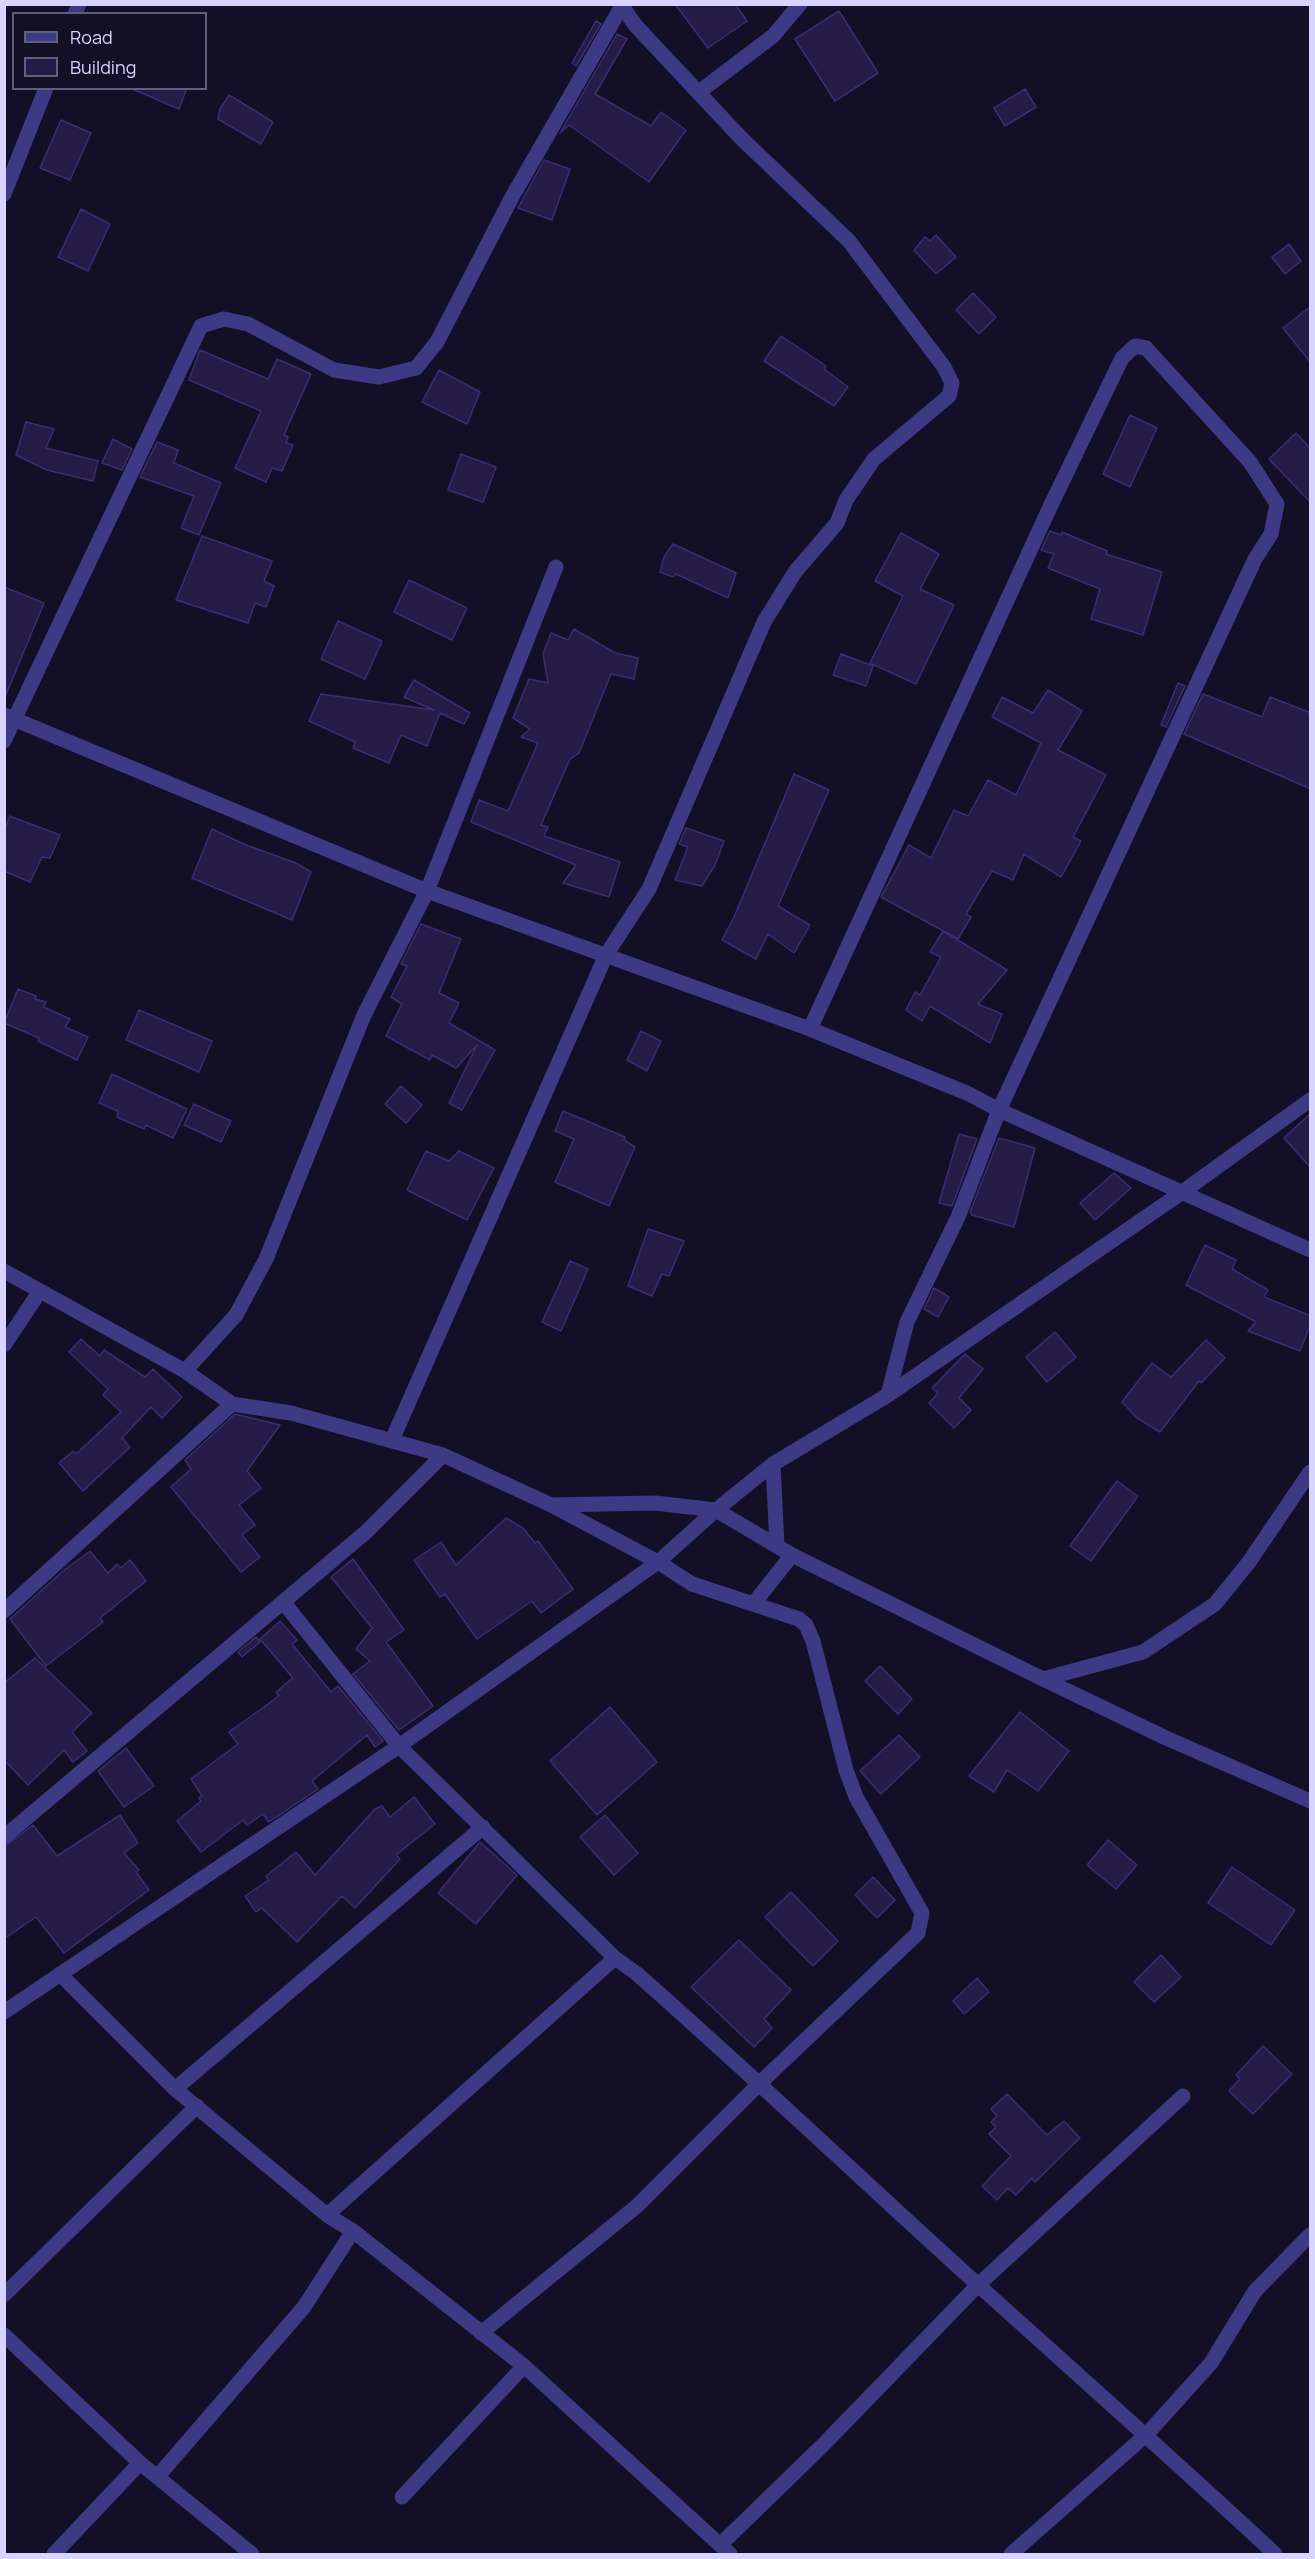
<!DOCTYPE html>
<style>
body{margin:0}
#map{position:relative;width:1315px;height:2559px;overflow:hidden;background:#130f26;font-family:Manrope,sans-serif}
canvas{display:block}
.frame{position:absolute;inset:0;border:6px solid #d9d4ff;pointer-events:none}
.legend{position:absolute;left:12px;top:12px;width:195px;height:78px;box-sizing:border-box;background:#130f26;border:2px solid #625e7d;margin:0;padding:8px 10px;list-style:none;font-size:18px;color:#d9d4ff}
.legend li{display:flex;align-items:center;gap:12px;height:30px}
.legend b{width:30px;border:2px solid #625e7d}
</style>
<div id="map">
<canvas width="1315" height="2559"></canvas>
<div class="frame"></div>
<ul class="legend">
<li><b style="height:8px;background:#3d3a85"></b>Road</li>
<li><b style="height:16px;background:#241b47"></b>Building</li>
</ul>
</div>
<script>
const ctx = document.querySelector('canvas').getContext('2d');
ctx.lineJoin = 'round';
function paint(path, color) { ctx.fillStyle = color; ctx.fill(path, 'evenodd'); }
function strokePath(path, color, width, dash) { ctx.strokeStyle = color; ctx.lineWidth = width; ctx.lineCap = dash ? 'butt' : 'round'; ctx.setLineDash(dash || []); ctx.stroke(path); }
const building = new Path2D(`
 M675,4H735L747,21L708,48Z
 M839,11L878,73L835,101L795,39Z
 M596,21L601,24L576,66L572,63Z
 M617,34L627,39L595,94L651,126L661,112L686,130L649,182L569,125L560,133Z
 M130,88H187L179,109Z
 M1025,89L1036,107L1005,126L994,108Z
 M229,95L273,122L261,144L218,119L220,109Z
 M61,120L91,133L70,180L40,168Z
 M544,160L570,169L552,220L518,208Z
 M81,209L110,224L88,271L58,257Z
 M936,235L956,257L936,274L914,250L925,237L930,241Z
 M1289,244L1301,261L1285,274L1272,257Z
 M973,293L996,317L979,334L956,310Z
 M1311,306V363L1283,328Z
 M781,336L826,366L824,369L848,387L834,406L764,361Z
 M200,350L268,379L277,359L311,374L284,435L288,437L286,443L293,445L282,471L272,468L266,482L235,468L261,411L189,380Z
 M439,370L480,392L467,424L422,402Z
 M1130,415L1157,428L1130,487L1103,474Z
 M26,422L54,429L46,448L98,461L93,481L47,470L16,455Z
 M1296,433L1311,449V503L1269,459Z
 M113,439L132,449L122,470L102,463Z
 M157,442L178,450L174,463L221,483L199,535L181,528L194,496L140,477Z
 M461,454L496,467L483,502L448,490Z
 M1050,531L1061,535L1062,532L1107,551L1106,554L1162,572L1143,635L1091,619L1100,589L1048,568L1054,554L1041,550Z
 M901,533L939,554L920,589L954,605L916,684L870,663L903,596L875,581Z
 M202,536L272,561L264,581L274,586L266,607L255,603L248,623L176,600Z
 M673,544L736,573L728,598L676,574L673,577L660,572L664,557Z
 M409,580L467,608L452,640L394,612Z
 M4,587L44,603L5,697H4Z
 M338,621L382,641L365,679L321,659Z
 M574,629L615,653L638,658L634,679L611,674L579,753L570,759L541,825L548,827L544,836L620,862L609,897L563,883L576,865L471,822L479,800L508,811L538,743L521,737L530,729L513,718L529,679L548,683L543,654L551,633L568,640Z
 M841,654L873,666L866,686L833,675Z
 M414,680L470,713L464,724L440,713L427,746L401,735L389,763L353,748L355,742L309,721L321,694L434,710L404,697Z
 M1178,683L1185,686L1166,727L1161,725Z
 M1048,690L1082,711L1058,750L1106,775L1073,837L1081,841L1061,877L1024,854L1013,880L992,871L966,914L971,917L958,939L881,897L909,845L931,858L954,810L968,816L988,780L1016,795L1041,743L992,717L1002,697L1033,713Z
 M1203,694L1262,717L1270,697L1311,713V789L1184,734Z
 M794,774L829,790L778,906L810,925L794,953L768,934L756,959L722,940L734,917Z
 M10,816L60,835L50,858L42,857L30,882L4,871V830Z
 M686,828L724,841L715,865L702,886L675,880L688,847L679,844Z
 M212,829L246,845L296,863L311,872L292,920L192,878Z
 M421,924L461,939L439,993L459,1003L449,1023L495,1050L462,1110L449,1103L477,1045L456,1068L432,1055L430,1060L386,1036L402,1004L391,997L407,966L401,964Z
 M943,931L1007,970L978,1004L1002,1014L990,1043L930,1006L922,1021L906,1010L915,992L920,995L941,957L930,952Z
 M18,989L36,996L35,999L46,1002L44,1007L70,1019L65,1027L88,1037L77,1060L38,1041L39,1038L4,1023Z
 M139,1010L212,1041L199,1072L126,1040Z
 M641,1031L661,1041L647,1071L627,1060Z
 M112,1074L187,1109L173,1138L146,1125L144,1129L117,1117L118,1111L99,1103Z
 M401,1086L422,1105L406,1123L385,1104Z
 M194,1104L231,1121L221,1142L184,1125Z
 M563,1111L625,1137L624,1140L635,1147L609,1206L555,1182L574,1139L555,1131Z
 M1311,1113V1168L1284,1138Z
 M959,1134L977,1139L952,1206L939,1203Z
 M999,1138L1035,1148L1014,1227L972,1215L970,1212Z
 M426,1151L449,1161L459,1151L494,1168L467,1220L407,1190Z
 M1114,1173L1131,1188L1095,1220L1080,1203Z
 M648,1229L684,1241L669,1276L662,1274L652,1296L628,1286Z
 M1205,1245L1236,1260L1232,1269L1268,1290L1264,1297L1311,1316V1323L1300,1351L1248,1331L1256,1322L1186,1285Z
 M570,1261L588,1269L561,1331L542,1322Z
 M934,1288L949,1297L938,1317L924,1309Z
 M1055,1332L1076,1357L1047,1382L1026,1357Z
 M81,1339L100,1356L104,1350L145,1377L153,1369L182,1397L162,1418L151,1407L122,1438L130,1447L83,1491L59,1463L73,1451L76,1454L121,1412L103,1395L108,1389L69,1352Z
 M1206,1340L1225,1358L1201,1383L1199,1381L1160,1432L1137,1418L1122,1402L1152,1363L1171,1377Z
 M965,1354L983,1369L959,1398L971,1410L954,1428L929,1403L938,1393L932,1388Z
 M235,1414L280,1425L247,1471L261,1488L239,1505L255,1525L242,1535L260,1557L241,1572L171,1487L191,1469L185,1460Z
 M1117,1481L1138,1496L1091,1561L1070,1546Z
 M506,1518L523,1528L535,1543L538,1541L573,1589L541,1613L532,1601L477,1639L445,1594L440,1597L414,1560L441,1542L456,1565Z
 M90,1551L108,1573L117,1564L121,1568L130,1560L146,1581L100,1618L103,1622L46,1666L10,1619L63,1571Z
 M353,1559L404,1630L386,1642L433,1706L399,1730L353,1674L370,1661L356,1649L372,1628L331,1577Z
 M280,1621L297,1640L292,1644L331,1692L338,1686L383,1741L375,1747L367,1735L312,1781L318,1789L269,1822L263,1814L247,1825L243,1820L201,1852L177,1821L201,1801L199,1798L202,1796L191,1779L238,1744L229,1732L279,1696L276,1692L293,1678L260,1639Z
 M256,1637L260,1642L242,1657L238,1652Z
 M35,1658L92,1713L72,1732L87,1751L73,1762L64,1750L28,1785L4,1760V1683Z
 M880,1666L912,1699L898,1714L865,1681Z
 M610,1707L657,1762L597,1815L550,1761Z
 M1020,1712L1069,1751L1038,1791L1007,1770L994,1792L969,1776Z
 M899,1735L920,1757L881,1794L860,1771Z
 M126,1748L154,1786L124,1807L98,1771Z
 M414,1797L435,1824L396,1855L400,1859L355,1908L342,1896L297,1942L262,1908L256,1912L245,1896L269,1880L266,1876L296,1852L315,1875L375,1809L382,1806L390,1817Z
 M120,1815L138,1843L124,1853L139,1870L136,1872L149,1890L64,1953L36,1917L4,1939V1847L33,1825L57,1856Z
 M605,1815L638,1853L614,1875L580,1837Z
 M1108,1840L1137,1865L1116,1889L1087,1865Z
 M480,1842L517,1875L476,1924L438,1893Z
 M1232,1867L1295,1910L1271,1945L1208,1903Z
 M873,1877L895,1900L877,1918L855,1895Z
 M791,1892L838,1941L813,1966L765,1917Z
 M739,1940L791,1990L764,2019L772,2028L754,2047L691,1987Z
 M1161,1955L1181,1977L1154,2002L1134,1982Z
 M977,1978L989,1992L964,2014L953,2001Z
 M1263,2046L1292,2074L1253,2114L1229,2091L1240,2079L1236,2075Z
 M1007,2094L1047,2135L1064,2121L1080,2138L1035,2182L1032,2178L1016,2195L1008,2188L997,2200L982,2186L1011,2156L989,2134L996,2127L991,2122L997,2116L991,2109Z`);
paint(building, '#241b47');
strokePath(building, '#3b2d73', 1.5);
strokePath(new Path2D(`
 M75,14L79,4
 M699,92L773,36L800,4
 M4,194L46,88
 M4,715L427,891L810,1029L969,1094L999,1110L1310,1250
 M4,741L201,326L224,319L248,324L334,370L379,377L416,368L437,342L512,197L622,6
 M810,1029L1050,507L1122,358L1135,346L1146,348L1250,462L1277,504L1271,534L1255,559L999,1110L958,1217L907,1322L888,1395
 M4,1271L185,1371L232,1404L291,1413L443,1455L551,1505L658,1562L692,1584L799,1619L806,1625L813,1641L846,1770L856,1797L922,1913L918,1933L761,2082L637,2206L481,2333
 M4,1345L40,1291
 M185,1371L236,1315L266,1259L364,1015L427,891L556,567
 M392,1440L606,955L649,889L764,622L795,572L837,523L846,500L874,459L949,396L952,383L944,367L849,241L742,139L635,25L621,4
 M773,1464L777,1546
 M551,1505L655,1503L716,1510L792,1555L1043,1679L1166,1738L1310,1801
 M284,1603L399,1746L615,1958L636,1973C752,2075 863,2181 977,2284C1077,2374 1177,2463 1275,2554
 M754,1603L792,1555
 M4,1611L232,1404
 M1043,1679L1143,1652L1215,1604L1249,1562L1310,1472
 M4,1837L366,1532L443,1455
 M60,1974L175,2089L327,2215L353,2231L524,2366L730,2554
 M4,2012L399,1746L658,1562L716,1510L773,1464L888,1395L1181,1193L1310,1100
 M175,2089L483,1827
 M327,2215L615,1958
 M4,2295L197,2106
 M4,2335L140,2463L252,2554
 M158,2476L304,2307L353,2231
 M402,2497L524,2366
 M720,2545L823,2445L978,2285L1183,2096
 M54,2554L140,2463
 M1011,2554L1147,2434L1211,2363L1255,2291L1310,2235`), '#3d3a85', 15);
</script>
